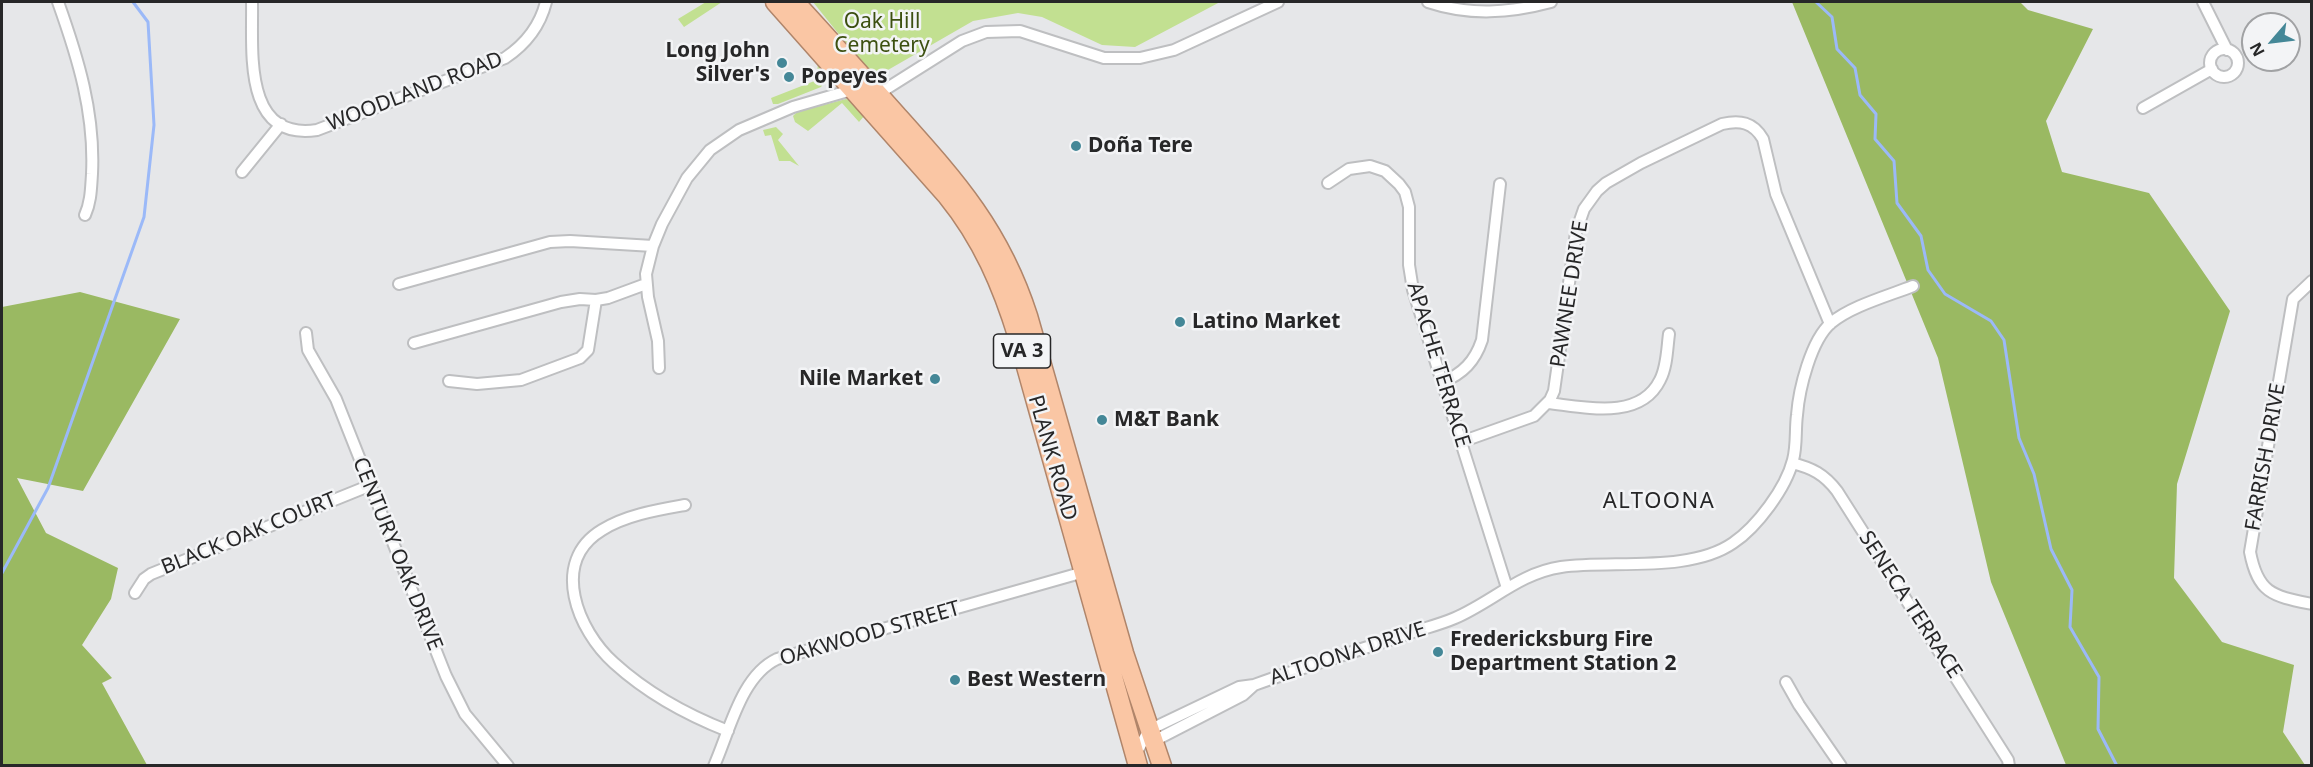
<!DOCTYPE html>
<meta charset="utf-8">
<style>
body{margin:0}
#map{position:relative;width:2313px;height:767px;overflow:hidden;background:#e6e7e9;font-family:"Noto Sans",sans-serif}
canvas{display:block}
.frame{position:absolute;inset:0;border:3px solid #272728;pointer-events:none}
.north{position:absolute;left:2241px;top:12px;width:60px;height:60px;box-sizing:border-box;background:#f3f4f6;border:2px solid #a1a2a4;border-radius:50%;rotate:242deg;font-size:16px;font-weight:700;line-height:24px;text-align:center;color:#272728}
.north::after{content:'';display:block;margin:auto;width:21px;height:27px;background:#448797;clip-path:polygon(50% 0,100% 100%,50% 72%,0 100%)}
</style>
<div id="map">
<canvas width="2313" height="767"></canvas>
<div class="frame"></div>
<div class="north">N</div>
</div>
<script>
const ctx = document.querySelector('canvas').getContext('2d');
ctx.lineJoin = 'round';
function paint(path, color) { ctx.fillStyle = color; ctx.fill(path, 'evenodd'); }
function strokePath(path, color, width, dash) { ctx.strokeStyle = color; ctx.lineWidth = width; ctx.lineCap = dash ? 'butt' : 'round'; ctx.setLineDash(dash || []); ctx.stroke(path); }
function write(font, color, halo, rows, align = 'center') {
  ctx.font = font + ' "Noto Sans",sans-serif'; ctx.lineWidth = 5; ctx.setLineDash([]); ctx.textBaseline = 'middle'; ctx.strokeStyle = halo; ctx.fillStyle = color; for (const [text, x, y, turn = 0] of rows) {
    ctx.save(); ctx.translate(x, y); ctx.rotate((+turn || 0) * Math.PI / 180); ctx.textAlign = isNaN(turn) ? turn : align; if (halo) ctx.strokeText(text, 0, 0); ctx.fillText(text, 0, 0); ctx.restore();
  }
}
paint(new Path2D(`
 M706,2H722L684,27L678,19Z
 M813,2H1220L1135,47L1102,45L1042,17L1018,13L973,21L874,78Z
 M818,59L825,69L827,79L821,87L778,104H773L771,98L817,80Z
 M846,99L852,101L865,115L859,122L842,103L808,131L795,122L793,116L797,112Z
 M776,127L783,134L778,140L799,166L790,161H779L771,135L765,136L763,130Z`), '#c2e091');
paint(new Path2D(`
 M1792,2H2020L2028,10L2093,29L2046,121L2062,172L2149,193L2230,311L2177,484L2174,578L2222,642L2294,665L2283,732L2305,765H2066L1991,582L1938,358Z
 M80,292L180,319L83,491L17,478L46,533L118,568L111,599L82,645L112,678L102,683L147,765H2V307Z`), '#9ab962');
strokePath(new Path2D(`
 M1816,2L1832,17L1837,49L1855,68L1860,95L1876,114L1875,139L1894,161L1897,203L1921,236L1928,270L1945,294L1991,321L2004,340L2019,438L2034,474L2051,549L2072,590L2070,627L2099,677L2098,729L2117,766
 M2,573L48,488L144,217L154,125L148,22L133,2`), '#9bb9f8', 3);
const minor = new Path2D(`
 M58,2C78,58 95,113 92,174C91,188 91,202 85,215
 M252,2C253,50 242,141 317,130L505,58C526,44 540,26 546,2
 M1428,2C1470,16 1510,13 1551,2
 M2203,2L2227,50
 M2210 63a14 14 0 1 1 28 0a14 14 0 1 1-28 0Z
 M873,93L878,94L962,41L986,32L1020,31L1104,58H1140L1174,50L1278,2
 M2143,108L2212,69
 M242,172L281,124
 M1328,183L1349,169L1370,166L1385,171L1399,184L1405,192L1409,207V265L1413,290L1507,588
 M2312,281L2293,299L2250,552C2258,594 2273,596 2312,604
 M399,284L550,242L570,241L653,246
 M306,333L308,350L336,399L446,676L465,714L508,766
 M414,343L561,302L580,299L596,300L608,298L646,284
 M659,368L658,341L648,297L646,274L653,246L662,224L687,178L710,150L739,130L793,107L855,89
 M449,381L477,384L521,380L580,358L588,350L596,300
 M1442,382C1463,374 1475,361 1482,340L1500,184
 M1548,403C1584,407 1640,421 1660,380C1667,367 1667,349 1669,334
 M1461,442L1534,416L1550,400L1554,391L1559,356L1576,232L1584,209L1597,191L1606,183L1641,163L1722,124C1740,120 1753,122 1763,139L1776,194L1830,324
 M1792,463C1812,468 1824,474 1837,491L2008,760L2009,766
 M685,505C657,510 626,515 602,530C549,562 578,631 614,663C647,693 687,715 728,731
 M135,593L144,579L151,574L371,485
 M1786,682L1799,705L1841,766
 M1150,743L1243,695L1254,685
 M1134,757L1149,730L1239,687L1254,685C1303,667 1354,652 1404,635C1421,629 1439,625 1455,618C1492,602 1520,573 1561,567C1612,560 1690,573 1733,543C1757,527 1786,488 1793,460C1797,445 1795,430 1797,415C1799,389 1811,340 1831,323C1851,306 1888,296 1913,286
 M714,766C730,730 741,676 777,659L1084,572`);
const trunk = new Path2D(`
 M775,2L947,196C982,239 1002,286 1018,338L1138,766
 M795,2C829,39 863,77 896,114C955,180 1000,229 1028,316L1124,653L1162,766`);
strokePath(minor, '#bebfc1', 14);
strokePath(trunk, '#b0856a', 21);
strokePath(minor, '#fff', 10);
strokePath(trunk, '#fac6a4', 18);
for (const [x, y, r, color] of [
 [782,63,6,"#448797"],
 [789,77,6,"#448797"],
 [1076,146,6,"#448797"],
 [1180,322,6,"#448797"],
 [935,379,6,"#448797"],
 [1102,420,6,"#448797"],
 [1438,652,6,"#448797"],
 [955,680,6,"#448797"]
]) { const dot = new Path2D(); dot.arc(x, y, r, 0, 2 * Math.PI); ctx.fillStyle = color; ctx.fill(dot); strokePath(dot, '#f3f4f6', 2); }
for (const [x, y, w] of [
 [1022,351,57]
]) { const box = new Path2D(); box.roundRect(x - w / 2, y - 17, w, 34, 4.5); ctx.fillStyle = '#f3f4f6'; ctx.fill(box); strokePath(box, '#272728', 1.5); }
write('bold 20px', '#272728', null, [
 ["VA 3",1022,351]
]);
write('21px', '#3c5010', '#f3f4f6', [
 ["Oak Hill",882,22],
 ["Cemetery",882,46]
]);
write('bold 21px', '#272728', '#f3f4f6', [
 ["Long John",770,51,"right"],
 ["Silver's",770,75,"right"],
 ["Popeyes",801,77],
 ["Doña Tere",1088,146],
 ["Latino Market",1192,322],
 ["Nile Market",923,379,"right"],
 ["M&T Bank",1114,420],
 ["Fredericksburg Fire",1450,640],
 ["Department Station 2",1450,664],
 ["Best Western",967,680]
], 'left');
write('21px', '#272728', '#f3f4f6', [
 ["WOODLAND ROAD",415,92,-21],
 ["PAWNEE DRIVE",1570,294,-81],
 ["APACHE TERRACE",1438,365,73],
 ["FARRISH DRIVE",2266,457,-80],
 ["PLANK ROAD",1052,458,74],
 ["BLACK OAK COURT",249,534,-22],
 ["CENTURY OAK DRIVE",397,554,68],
 ["SENECA TERRACE",1910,605,57],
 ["OAKWOOD STREET",870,634,-16],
 ["ALTOONA DRIVE",1348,654,-18]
]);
ctx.letterSpacing = '1.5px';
write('22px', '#272728', '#f3f4f6', [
 ["ALTOONA",1659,502]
]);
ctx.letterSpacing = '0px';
</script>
